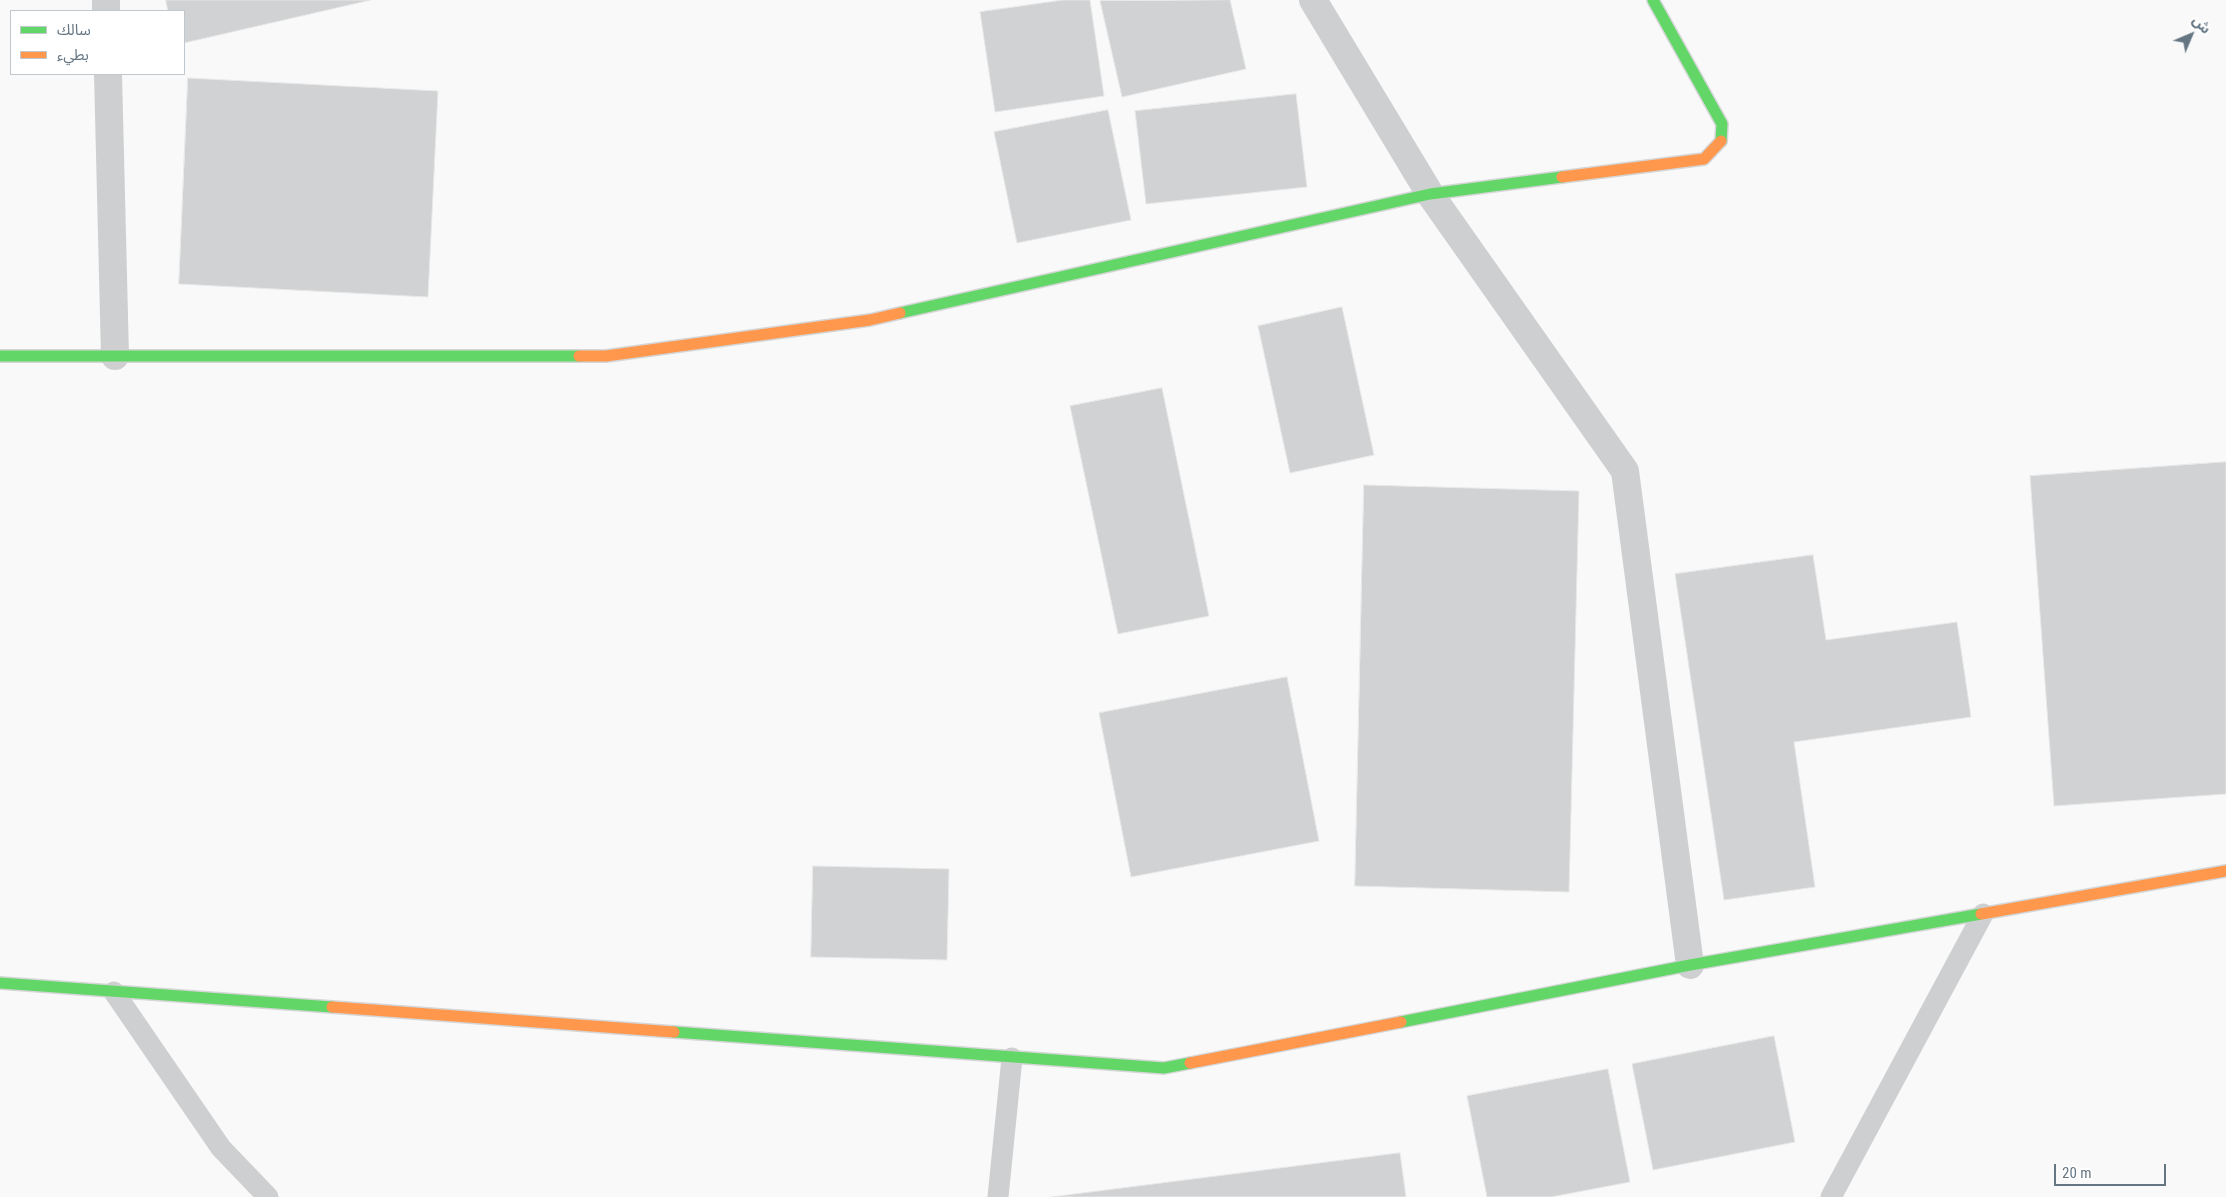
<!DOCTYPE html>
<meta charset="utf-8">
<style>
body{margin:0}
#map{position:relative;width:2226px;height:1197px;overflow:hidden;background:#f9f9f9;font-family:"Roboto Condensed","Noto Sans Arabic",sans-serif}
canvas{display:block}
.legend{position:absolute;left:10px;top:10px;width:175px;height:65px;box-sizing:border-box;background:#fff;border:1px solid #c1c8cd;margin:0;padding:6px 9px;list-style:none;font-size:15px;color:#657683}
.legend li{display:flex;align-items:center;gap:10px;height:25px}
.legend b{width:25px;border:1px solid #c1c8cd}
.north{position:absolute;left:2166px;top:10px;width:50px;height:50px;-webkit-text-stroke:4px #fff;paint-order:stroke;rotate:45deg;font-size:14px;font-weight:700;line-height:20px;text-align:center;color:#657683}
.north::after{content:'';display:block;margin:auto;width:18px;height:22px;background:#657683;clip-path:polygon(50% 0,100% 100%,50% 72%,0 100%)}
.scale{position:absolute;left:2054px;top:1164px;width:112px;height:22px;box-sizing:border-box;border:2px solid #657683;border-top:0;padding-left:6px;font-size:15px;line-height:18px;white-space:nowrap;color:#657683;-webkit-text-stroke:4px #fff;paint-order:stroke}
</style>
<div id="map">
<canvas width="2226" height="1197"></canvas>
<ul class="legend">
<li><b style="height:6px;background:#63d668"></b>سالك</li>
<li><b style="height:6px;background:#ff974d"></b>بطيء</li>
</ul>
<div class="north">ش</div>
<div class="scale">20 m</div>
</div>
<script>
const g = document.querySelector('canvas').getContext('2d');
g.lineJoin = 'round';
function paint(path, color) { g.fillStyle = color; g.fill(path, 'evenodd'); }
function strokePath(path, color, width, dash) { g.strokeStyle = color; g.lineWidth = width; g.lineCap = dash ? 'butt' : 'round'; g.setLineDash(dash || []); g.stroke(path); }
const building = new Path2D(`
 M166 0H371L184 43V11H168Z
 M1063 0H1090L1104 96 995 112 980 12Z
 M1230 0 1246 69 1122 97 1100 1Z
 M188 78 438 91 428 297 179 284Z
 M1296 94 1307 187 1146 204 1135 111Z
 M1108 110 1131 220 1017 243 994 132Z
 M1342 307 1374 455 1290 473 1258 326Z
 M1162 388 1209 616 1118 634 1070 406Z
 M2226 462V794L2054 806 2030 476Z
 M1364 485 1579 491 1569 892 1355 886Z
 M1813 555 1826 640 1957 622 1971 717 1794 742 1815 887 1724 900 1675 574Z
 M1287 677 1319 841 1131 877 1099 713Z
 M813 866 949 869 947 960 811 957Z
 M1774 1036 1795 1142 1653 1170 1632 1064Z
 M1608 1069 1630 1182 1551 1197H1487L1467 1096Z
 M1400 1153 1406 1197H1051Z`);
const lane = new Path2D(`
 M114 992 221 1148 268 1197
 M998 1197 1012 1058
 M1831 1197 1983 914`);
const street = new Path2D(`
 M106 0V11
 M1313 0 1430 194 1625 471 1690 965
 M108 74 115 356`);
const fast = new Path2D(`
 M1653 0 1722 124 1721 141
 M900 313 1430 194 1562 177
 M0 356H579
 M0 983 332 1007
 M1401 1022 1690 965 1981 914
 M674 1032 1164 1068 1190 1063`);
const slow = new Path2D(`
 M1562 177 1704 159 1721 141
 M579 356H606L870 320 900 313
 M1981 914 2226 871
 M332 1007 674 1032
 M1190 1063 1401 1022`);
paint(building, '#d0d2d3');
strokePath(building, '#e8e8e8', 1);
strokePath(fast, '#d5d6d7', 14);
strokePath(slow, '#d5d6d7', 14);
strokePath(lane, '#cecfd0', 21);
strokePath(street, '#cecfd0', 28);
strokePath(fast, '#63d668', 11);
strokePath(slow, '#ff974d', 11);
</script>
